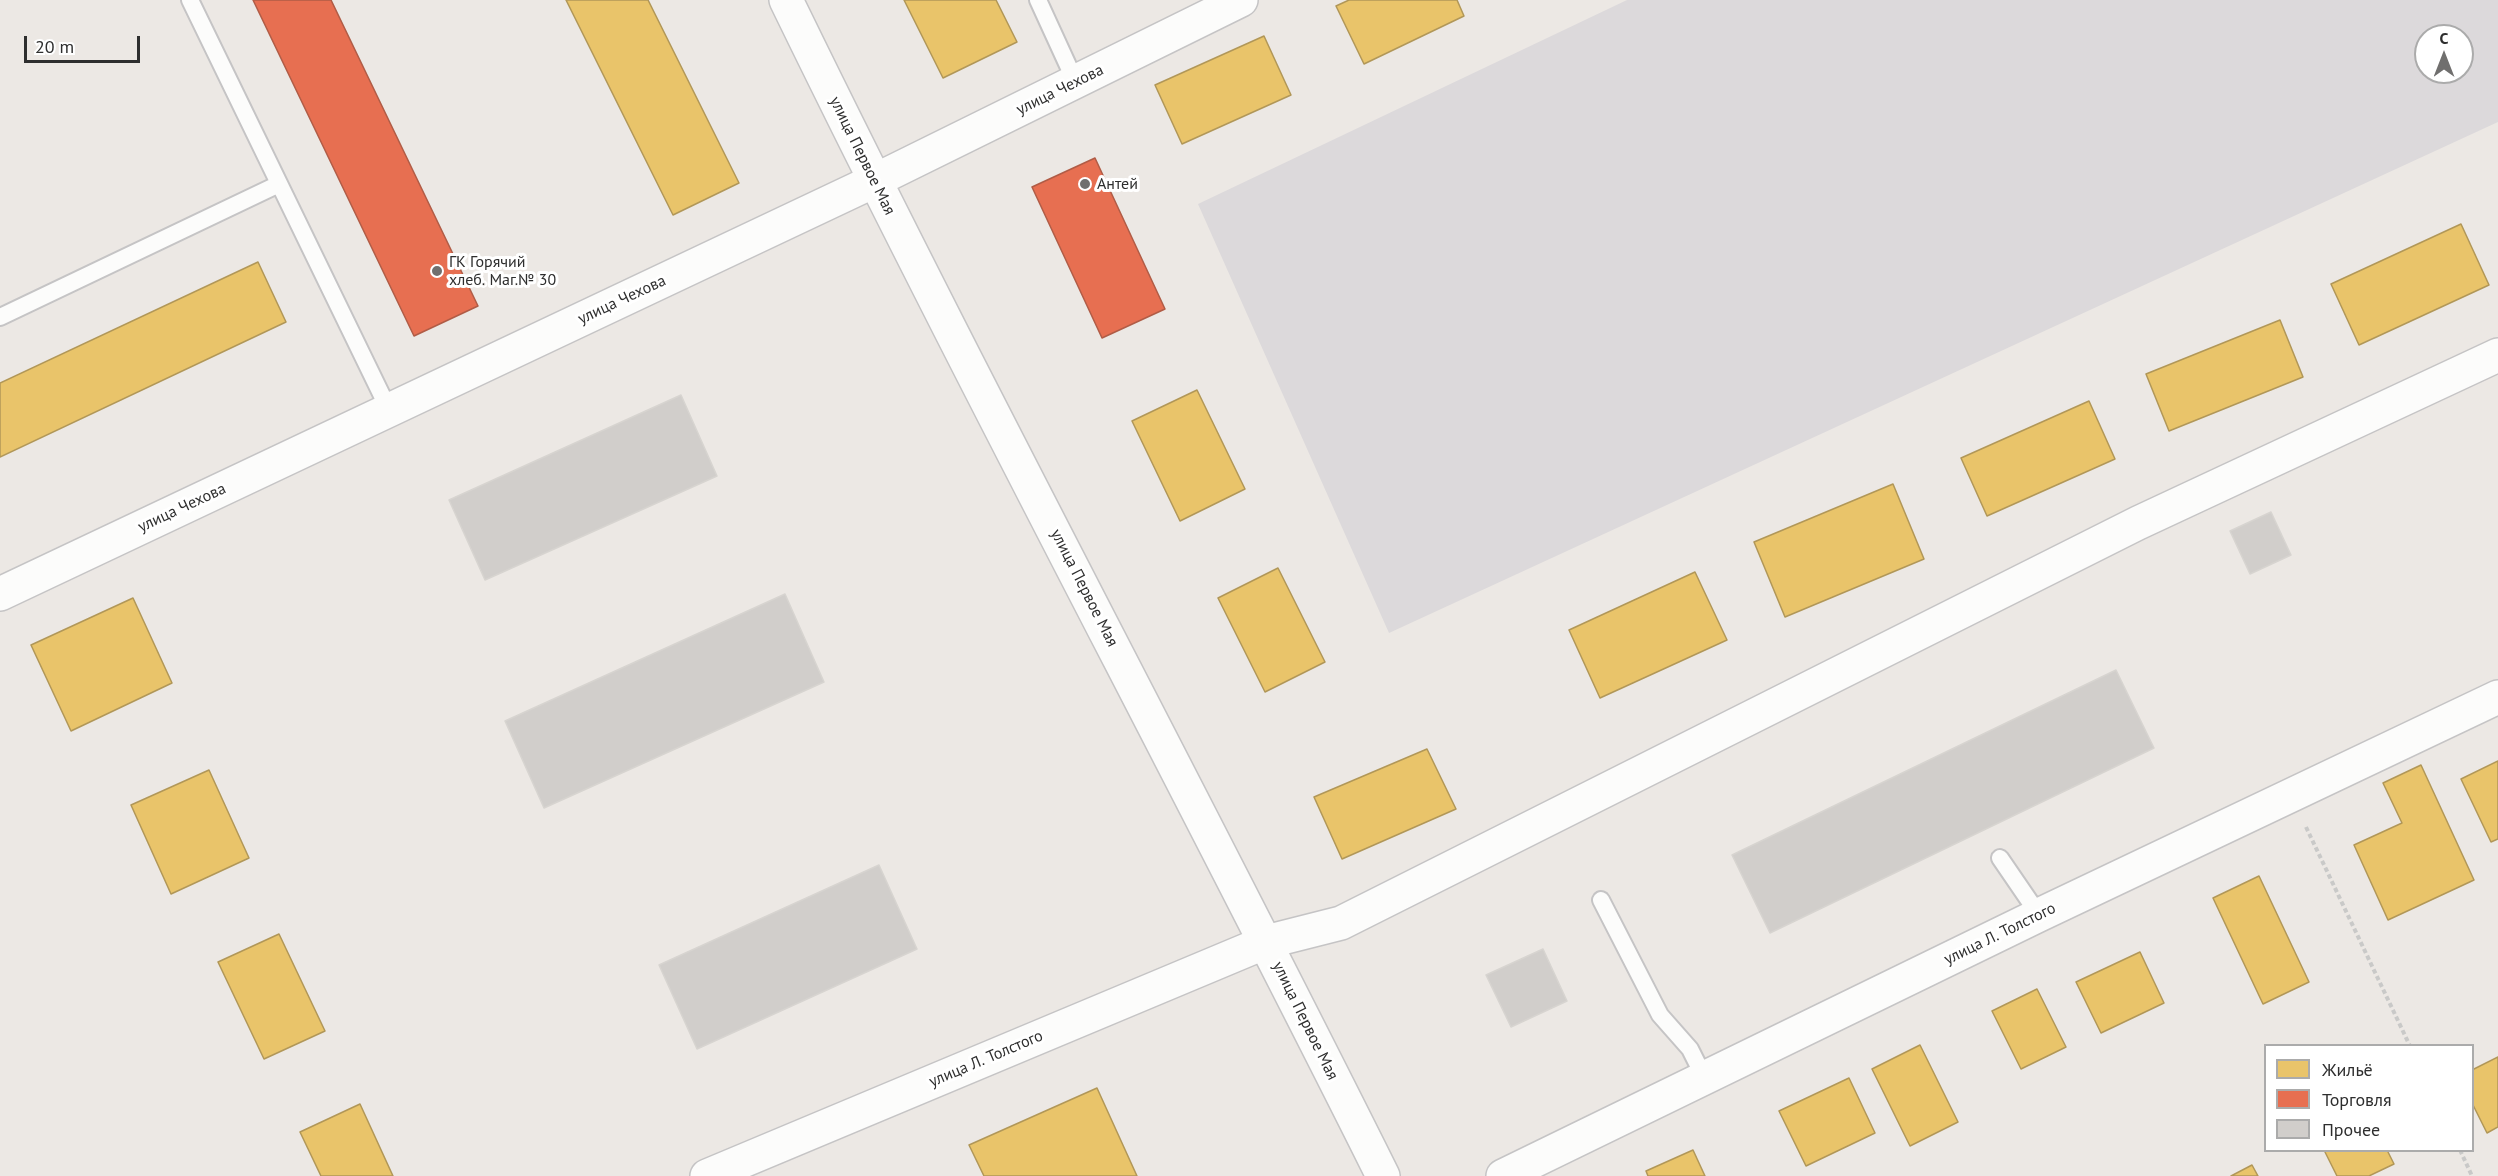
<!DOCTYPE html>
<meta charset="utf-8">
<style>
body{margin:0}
#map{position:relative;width:2498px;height:1176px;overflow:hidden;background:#ece8e4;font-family:"PT Sans",sans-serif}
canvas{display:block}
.legend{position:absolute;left:2264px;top:1044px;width:210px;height:108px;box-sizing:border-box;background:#fff;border:2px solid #ababab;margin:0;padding:8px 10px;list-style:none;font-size:18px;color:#2e2e2e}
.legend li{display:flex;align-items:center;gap:12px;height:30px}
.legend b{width:30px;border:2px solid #ababab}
.north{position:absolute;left:2414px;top:24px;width:60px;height:60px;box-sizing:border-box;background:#fff;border:2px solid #ababab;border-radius:50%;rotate:0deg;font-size:16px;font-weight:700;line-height:24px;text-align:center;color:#2e2e2e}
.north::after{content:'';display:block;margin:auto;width:21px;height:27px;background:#706f6e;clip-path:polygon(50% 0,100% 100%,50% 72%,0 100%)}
.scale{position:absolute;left:24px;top:36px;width:116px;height:27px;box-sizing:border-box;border:3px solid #2e2e2e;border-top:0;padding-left:8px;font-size:18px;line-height:21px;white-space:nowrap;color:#2e2e2e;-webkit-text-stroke:4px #fff;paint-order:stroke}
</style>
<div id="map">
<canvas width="2498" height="1176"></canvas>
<ul class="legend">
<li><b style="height:16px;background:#e9c46a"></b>Жильё</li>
<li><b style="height:16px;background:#e76f51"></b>Торговля</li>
<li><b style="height:16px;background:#d1cecb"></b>Прочее</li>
</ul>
<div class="north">С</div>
<div class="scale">20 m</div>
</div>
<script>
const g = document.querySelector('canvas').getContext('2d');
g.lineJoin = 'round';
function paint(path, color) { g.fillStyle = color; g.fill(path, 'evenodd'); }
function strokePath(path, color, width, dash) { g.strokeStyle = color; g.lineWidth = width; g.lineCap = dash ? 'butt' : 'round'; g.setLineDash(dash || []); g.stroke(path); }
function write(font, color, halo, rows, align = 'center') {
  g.font = font + ' "PT Sans",sans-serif'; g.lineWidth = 6; g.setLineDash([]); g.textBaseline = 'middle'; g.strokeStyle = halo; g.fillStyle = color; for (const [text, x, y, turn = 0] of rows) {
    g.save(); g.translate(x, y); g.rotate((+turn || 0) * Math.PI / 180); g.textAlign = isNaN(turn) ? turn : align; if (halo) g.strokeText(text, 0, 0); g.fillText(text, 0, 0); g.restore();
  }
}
const industrial = new Path2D(`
 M1627 0H2498V122L1389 633 1198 204ZM2426 36H2462V72H2426Z`);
const homes = new Path2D(`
 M566 0H648L739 183 673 215Z
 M904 0H996L1017 42 943 78Z
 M1349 0H1457L1464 16 1364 64 1336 6Z
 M1264 36 1291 95 1182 144 1155 85Z
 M2461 224 2489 285 2359 345 2331 284Z
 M258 262 286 322 0 457V383Z
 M2280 320 2303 377 2169 431 2146 374Z
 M1197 390 1245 489 1180 521 1132 421Z
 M2089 401 2115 459 1987 516 1961 458Z
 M1893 484 1924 559 1785 617 1754 542Z
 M1278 568 1325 662 1265 692 1218 598Z
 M1695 572 1727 640 1600 698 1569 630Z
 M133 598 172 683 71 731 31 645Z
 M1427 749 1456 809 1342 859 1314 797Z
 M2498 761V839L2491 842 2461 779Z
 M2421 765 2474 880 2388 920 2354 845 2402 823 2383 783Z
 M209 770 249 858 171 894 131 805Z
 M2259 876 2309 982 2263 1004 2213 898Z
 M279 934 325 1031 264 1059 218 962Z
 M2140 952 2164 1003 2101 1033 2076 982Z
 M2037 989 2066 1047 2021 1069 1992 1011Z
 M1920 1045 1958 1122 1910 1146 1872 1069Z
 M2498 1057V1127L2487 1133 2472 1103V1070Z
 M1849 1078 1875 1133 1806 1166 1779 1111Z
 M1097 1088 1137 1176H984L969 1145Z
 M360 1104 393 1176H321L300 1132Z
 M1693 1150 1705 1176H1648L1646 1171Z
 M2324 1150H2387L2394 1164 2369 1176H2337Z
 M2252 1165 2258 1176H2231Z`);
const shops = new Path2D(`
 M253 0H331L478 306 414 336Z
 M1095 158 1165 309 1102 338 1032 187Z`);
const building = new Path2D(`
 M681 395 717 476 485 580 449 500Z
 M2271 512 2291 555 2250 574 2230 531Z
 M785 594 824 682 544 808 505 721Z
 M2116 670 2154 748 1770 933 1732 855Z
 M879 865 917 949 697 1049 659 965Z
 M1543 949 1567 1001 1511 1027 1486 975Z`);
const path = new Path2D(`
 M2306 827 2410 1046
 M2460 1150 2472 1176`);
const lane = new Path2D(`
 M190 0 389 410
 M1038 0 1076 83
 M0 317 279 184
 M2000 858 2039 915
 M1601 900 1660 1015 1690 1049 1705 1079`);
const street = new Path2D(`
 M0 594 874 181 1241 0
 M707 1176 1266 942 1341 923 2138 523 2498 355
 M1503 1176 2039 915 2498 697`);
const secondary = new Path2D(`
 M786 0C978 395 1187 782 1383 1176`);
const markers = [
 [1085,184,6,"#706f6e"],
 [437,271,6,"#706f6e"]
];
const streetNames = [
 ["улица Чехова",1060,90,-26],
 ["улица Первое Мая",862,156,64],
 ["улица Чехова",622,300,-25],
 ["улица Чехова",182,508,-25],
 ["улица Первое Мая",1084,588,63],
 ["улица Л. Толстого",2000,934,-26],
 ["улица Первое Мая",1305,1021,64],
 ["улица Л. Толстого",986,1059,-23]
];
const poiNames = [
 ["Антей",1097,184],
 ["ГК Горячий",449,262],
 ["хлеб. Маг.№ 30",449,280]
];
paint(industrial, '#dcd9db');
paint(homes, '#e9c46a');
strokePath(homes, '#b19758', 1.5);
paint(shops, '#e76f51');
strokePath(shops, '#b05c46', 1.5);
paint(building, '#d1cecb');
strokePath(building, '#d7d4d0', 1.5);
strokePath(lane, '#c5c4c5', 20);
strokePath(street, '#c5c4c5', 36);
strokePath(secondary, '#c5c4c5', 36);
strokePath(path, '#c9c9c8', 4, [4.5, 3]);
strokePath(lane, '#fcfcfb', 16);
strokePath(street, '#fcfcfb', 33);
strokePath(secondary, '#fcfcfb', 33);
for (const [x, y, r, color] of markers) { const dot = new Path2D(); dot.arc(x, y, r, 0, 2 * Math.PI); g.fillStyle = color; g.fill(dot); strokePath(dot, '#fff', 2); }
write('16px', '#2e2e2e', '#fff', streetNames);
write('16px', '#2e2e2e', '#fff', poiNames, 'left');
</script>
